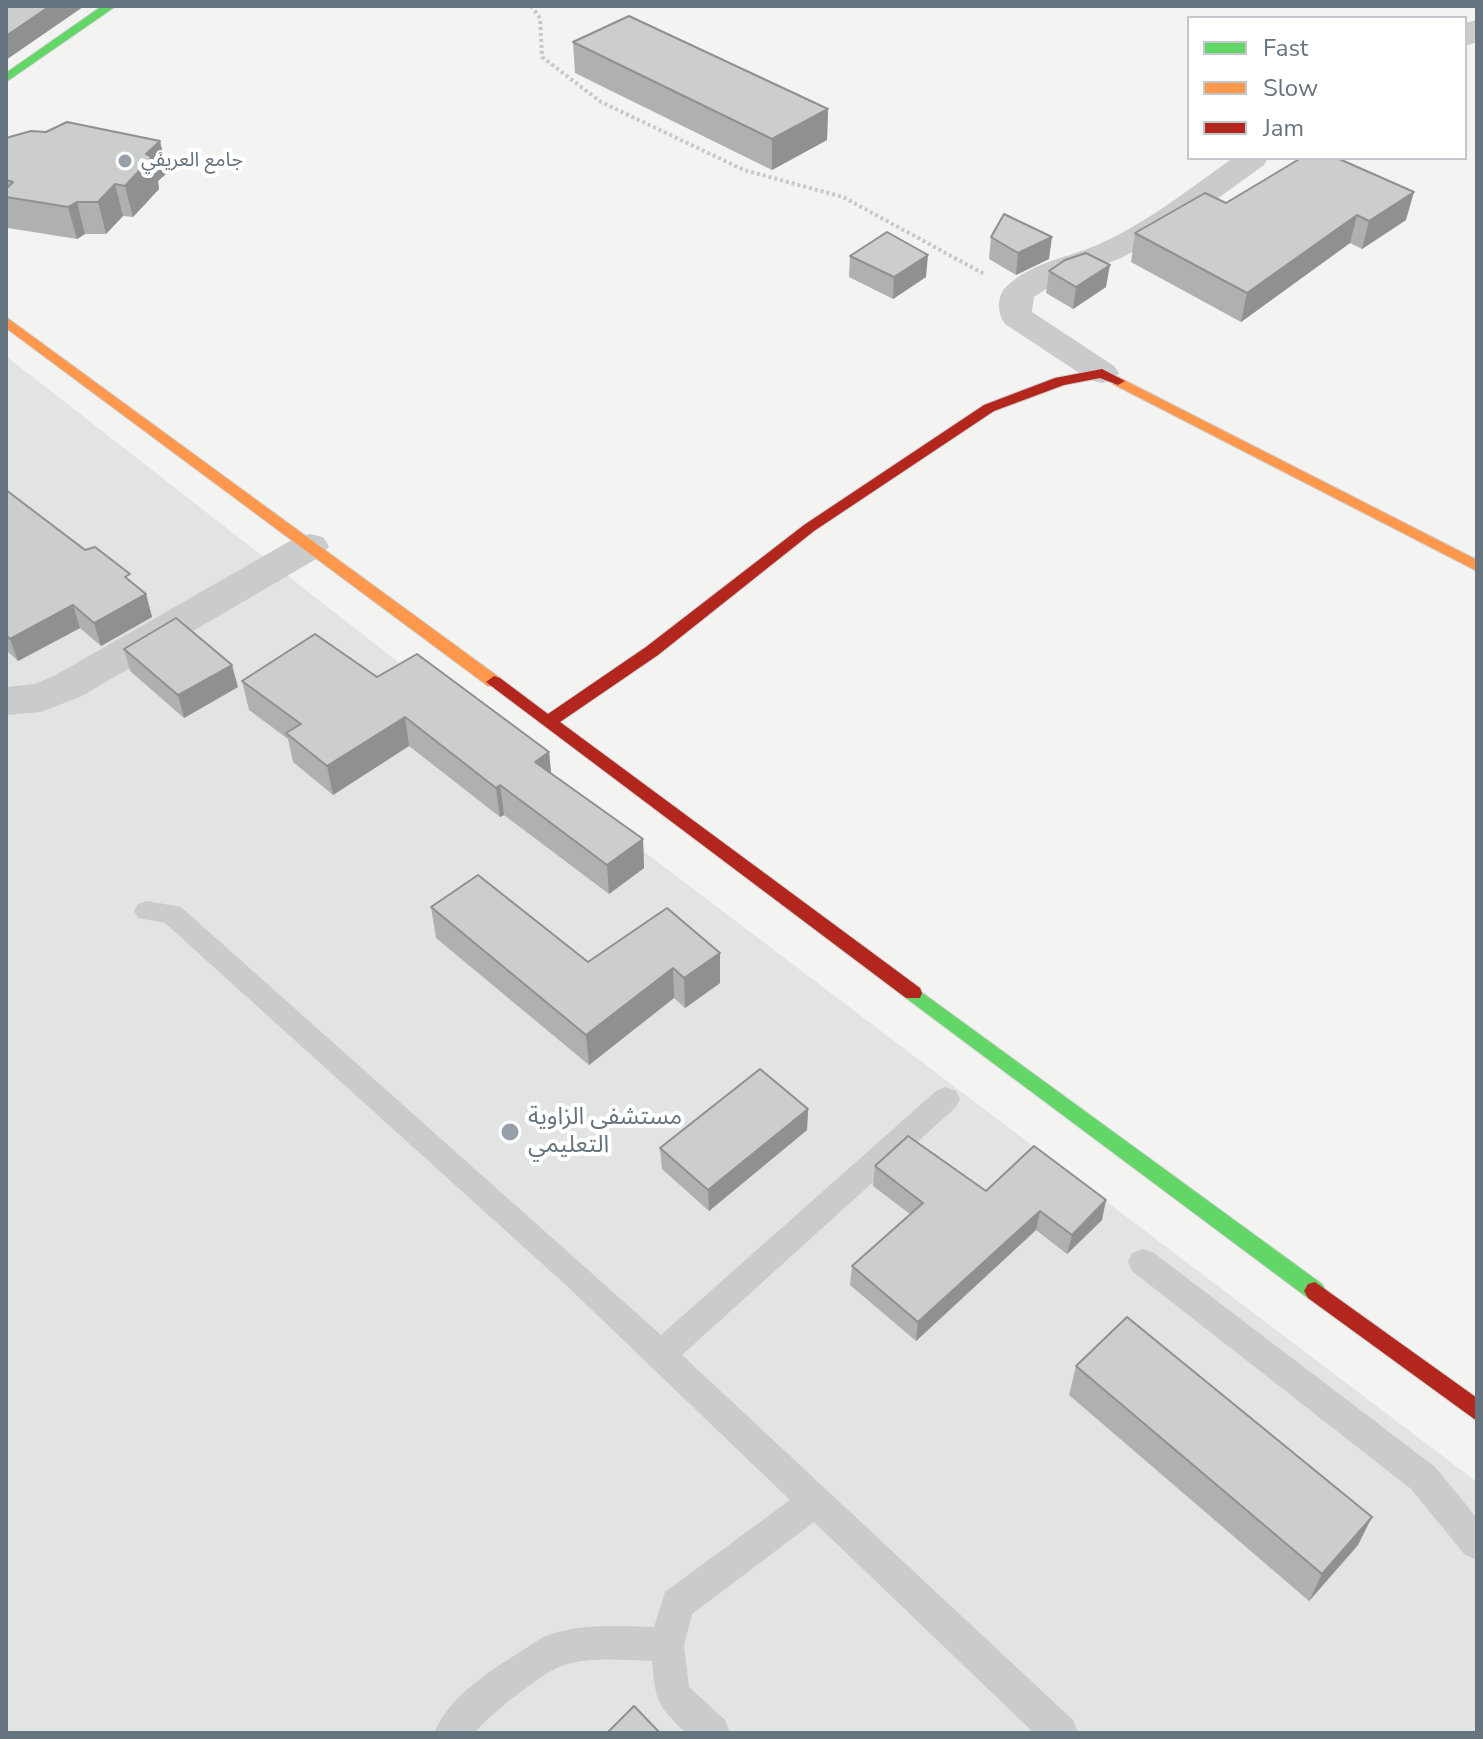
<!DOCTYPE html>
<meta charset="utf-8">
<style>
body{margin:0}
#map{position:relative;width:1483px;height:1739px;overflow:hidden;background:#f3f3f2;font-family:"Nunito Sans",sans-serif}
canvas{display:block}
.frame{position:absolute;inset:0;border:8px solid #667480;pointer-events:none}
.legend{position:absolute;left:1187px;top:16px;width:280px;height:144px;box-sizing:border-box;background:#fff;border:2px solid #c2c7cc;margin:0;padding:10px 14px;list-style:none;font-size:24px;color:#667480}
.legend li{display:flex;align-items:center;gap:16px;height:40px}
.legend b{width:40px;border:2px solid #c2c7cc}
</style>
<div id="map">
<canvas width="1483" height="1739"></canvas>
<div class="frame"></div>
<ul class="legend">
<li><b style="height:10px;background:#63d668"></b>Fast</li>
<li><b style="height:10px;background:#ff974d"></b>Slow</li>
<li><b style="height:10px;background:#b3261e"></b>Jam</li>
</ul>
</div>
<script>
const g = document.querySelector('canvas').getContext('2d');
g.lineJoin = 'round';
function paint(path, color) { g.fillStyle = color; g.fill(path, 'evenodd'); }
function strokePath(path, color, width, dash) { g.strokeStyle = color; g.lineWidth = width; g.lineCap = dash ? 'butt' : 'round'; g.setLineDash(dash || []); g.stroke(path); }
function write(font, color, halo, rows, align = 'center') {
  g.font = font + ' "Nunito Sans","Noto Sans Arabic",sans-serif'; g.lineWidth = 8; g.setLineDash([]); g.textBaseline = 'middle'; g.strokeStyle = halo; g.fillStyle = color; for (const [text, x, y, turn = 0] of rows) {
    g.save(); g.translate(x, y); g.rotate((+turn || 0) * Math.PI / 180); g.textAlign = isNaN(turn) ? turn : align; if (halo) g.strokeText(text, 0, 0); g.fillText(text, 0, 0); g.restore();
  }
}
const built = new Path2D(`
 M6 356 552 782 1477 1482V1733H6Z`);
const path = new Path2D(`
 M531 6 540 18 542 57 601 102 744 170 843 197 986 275`);
const lane = new Path2D(`
 M147 901 181 907 661 1335 936 1091 946 1087 956 1091 960 1099 956 1107 682 1355 1073 1720 1078 1733H1034L814 1522 692 1614 684 1645 689 1687 725 1720 730 1733H686C656 1704 656 1702 652 1661 623 1660 592 1657 564 1665 544 1671 488 1716 475 1733H434C453 1688 505 1663 543 1637 578 1623 617 1626 654 1627L665 1592 790 1500 568 1287 165 923 138 918 134 911 138 904Z
 M1143 1249 1154 1253 1435 1467 1477 1518V1560L1465 1555 1411 1489 1132 1271 1128 1262 1132 1253Z`);
const street = new Path2D(`
 M1477 20V42L1465 46V23Z
 M1233 158H1268L1264 165 1174 230 1119 259 1061 279 1034 297 1032 312 1114 366 1119 373 1114 380 1102 383 1090 380 1005 324C997 313 996 295 1008 285 1033 262 1067 258 1097 245 1147 223 1189 189 1233 158Z
 M310 534 323 537 329 546 323 555 82 696 41 712 6 715V687L35 684 54 676 297 537Z`);
const fast = new Path2D(`
 M102 6H116L6 82V73Z
 M913 986 1322 1284 1326 1291 1322 1298 1315 1300 1308 1298 906 998 904 993 906 988Z`);
const slow = new Path2D(`
 M6 317 500 678 502 682 500 686H488L6 328Z
 M1118 377 1477 560V571L1113 384V378Z`);
const jam = new Path2D(`
 M1102 369 1125 381 1118 385 1100 378 1064 385 994 411 814 531 658 655 560 722 920 988 922 993 920 998H906L486 682 494 676 500 678 548 714 646 647 804 525 984 405 1055 378Z
 M1315 1282 1477 1398V1421L1308 1298 1304 1291 1308 1284Z`);
const wall = new Path2D(`
 M573 42 828 109 827 140 772 170 575 73Z
 M6 138 160 141 167 173 158 181 159 189 133 217 123 216 106 234H85L77 239 8 228 6 219Z
 M1226 203 1406 220 1362 249 1350 243 1241 322 1131 262 1135 233Z
 M991 237 1049 259 1016 275 989 259Z
 M850 256 926 277 893 299 849 277Z
 M1049 271 1106 287 1073 309 1046 293Z
 M6 490 146 594 152 617 101 646 80 628 18 661 6 650Z
 M124 649 238 687 184 718 130 671Z
 M377 677 549 752 551 773 643 839 644 868 609 894 504 815 500 817 409 746 333 795 293 762 288 739 249 710 242 681Z
 M431 907 588 962 667 908 720 983 685 1008 674 998 589 1065 436 938Z
 M808 1109 807 1130 709 1211 662 1169 660 1148Z
 M875 1166 986 1191 1102 1220 1067 1254 1036 1230 916 1341 850 1285 852 1266 910 1214 873 1186Z
 M1076 1366 1358 1545 1309 1601 1069 1395Z`);
const shadedWall = new Path2D(`
 M50 6H83V7L6 60V36Z
 M828 109 827 140 772 170V139Z
 M160 141 167 173 158 181 159 189 133 217 125 186 146 154Z
 M115 184 123 216 106 234 98 202Z
 M1414 192 1406 220 1362 249 1369 221Z
 M77 202 85 234 77 239 68 207Z
 M1357 215 1350 243 1241 322 1247 293Z
 M1052 237 1049 259 1016 275 1018 253Z
 M928 255 926 277 893 299 894 277Z
 M1110 265 1106 287 1073 309 1076 287Z
 M146 594 152 617 101 646 94 623Z
 M73 605 80 628 18 661 10 639Z
 M232 665 238 687 184 718 178 695Z
 M405 717 409 746 333 795 327 766Z
 M549 752 552 782 535 762Z
 M500 785 504 815 500 817 496 788Z
 M643 839 644 868 609 894 607 865Z
 M720 953V983L685 1008 684 978Z
 M673 968 674 998 589 1065 586 1035Z
 M808 1109 807 1130 709 1211 708 1190Z
 M1106 1200 1102 1220 1067 1254 1072 1235Z
 M1040 1211 1036 1230 916 1341 918 1322Z
 M1372 1517 1358 1545 1309 1601 1322 1574Z`);
const building = new Path2D(`
 M6 6H50L6 36Z
 M629 16 828 109 772 139 573 42Z
 M67 122 160 141 146 154 152 157 125 186 115 184 98 202H77L68 207 6 197V189L13 182 6 180V138L31 131 46 132Z
 M1301 158H1337L1414 192 1369 221 1357 215 1247 293 1135 233 1205 193 1226 203Z
 M1004 214 1052 237 1018 253 991 237Z
 M887 232 928 255 894 277 850 256Z
 M1086 253 1110 265 1076 287 1049 271 1065 260Z
 M6 490 85 550 95 547 130 574 125 577 146 594 94 623 73 605 10 639 6 635Z
 M176 618 232 665 178 695 124 649Z
 M315 634 377 677 417 654 549 752 535 762 643 839 607 865 500 785 496 788 405 717 327 766 286 733 301 724 242 681Z
 M478 875 588 962 667 908 720 953 684 978 673 968 586 1035 431 907Z
 M760 1069 808 1109 708 1190 660 1148Z
 M908 1136 986 1191 1034 1146 1106 1200 1072 1235 1040 1211 918 1322 852 1266 923 1203 875 1166Z
 M1127 1317 1372 1517 1322 1574 1076 1366Z
 M634 1706 660 1733H607Z`);
const markers = [
 [125,161,8,"#97a0a8"],
 [510,1132,10,"#97a0a8"]
];
const farPoinames = [
 ["جامع العريفي",141,161]
];
const poiNames = [
 ["مستشفى الزاوية",528,1118],
 ["التعليمي",528,1146]
];
paint(built, '#e2e3e3');
strokePath(fast, '#cfd0d0', 2);
strokePath(slow, '#cfd0d0', 2);
strokePath(jam, '#cfd0d0', 2);
strokePath(path, '#c8c8c8', 4, [3, 3]);
paint(lane, '#c9cbcc');
paint(street, '#c9cbcc');
paint(fast, '#63d668');
paint(slow, '#ff974d');
paint(jam, '#b3261e');
paint(wall, '#afb0b0');
paint(shadedWall, '#8f9090');
paint(building, '#cccdcd');
strokePath(building, '#8f9090', 2);
for (const [x, y, r, color] of markers) { const dot = new Path2D(); dot.arc(x, y, r, 0, 2 * Math.PI); g.fillStyle = color; g.fill(dot); strokePath(dot, '#fff', 3); }
write('20px', '#667480', '#fff', farPoinames, 'left');
write('24px', '#667480', '#fff', poiNames, 'left');
</script>
